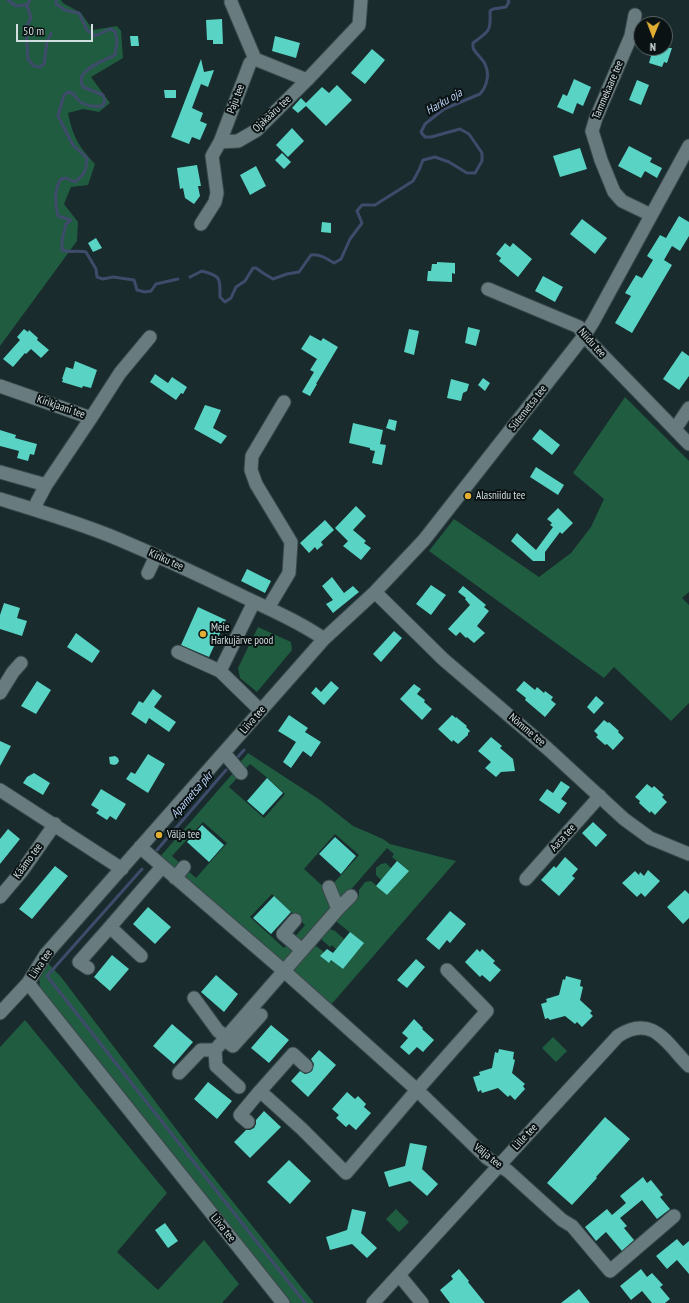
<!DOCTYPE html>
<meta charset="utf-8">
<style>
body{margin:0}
#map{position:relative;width:689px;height:1303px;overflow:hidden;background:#192b2d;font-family:"PT Sans Narrow",sans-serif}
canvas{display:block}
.north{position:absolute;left:633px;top:16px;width:40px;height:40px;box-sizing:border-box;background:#0a1213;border:1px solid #5a6365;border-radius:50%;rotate:181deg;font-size:11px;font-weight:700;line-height:16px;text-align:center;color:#d2dddf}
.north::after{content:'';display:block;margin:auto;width:14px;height:18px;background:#e2af34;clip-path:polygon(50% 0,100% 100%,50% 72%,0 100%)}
.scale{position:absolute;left:16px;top:24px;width:77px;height:18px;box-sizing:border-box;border:2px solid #d2dddf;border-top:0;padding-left:5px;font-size:12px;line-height:14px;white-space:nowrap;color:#d2dddf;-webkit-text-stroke:3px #0a1213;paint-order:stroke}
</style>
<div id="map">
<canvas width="689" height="1303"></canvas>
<div class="north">N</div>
<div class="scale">50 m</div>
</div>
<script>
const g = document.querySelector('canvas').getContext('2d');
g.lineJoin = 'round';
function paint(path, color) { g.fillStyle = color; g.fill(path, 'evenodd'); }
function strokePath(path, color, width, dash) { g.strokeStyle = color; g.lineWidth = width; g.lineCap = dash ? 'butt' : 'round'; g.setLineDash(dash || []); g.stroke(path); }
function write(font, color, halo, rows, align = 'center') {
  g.font = font + ' "PT Sans Narrow",sans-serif'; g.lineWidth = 4; g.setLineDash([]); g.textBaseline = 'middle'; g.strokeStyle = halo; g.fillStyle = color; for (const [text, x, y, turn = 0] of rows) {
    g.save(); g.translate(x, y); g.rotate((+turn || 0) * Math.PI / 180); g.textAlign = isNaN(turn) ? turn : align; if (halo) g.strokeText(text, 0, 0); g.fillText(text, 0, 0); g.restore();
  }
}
const green = new Path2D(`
 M0 0H61L63 3 81 13 93 30 117 26 121 31 123 58 91 77 110 103 99 112 83 109 68 113C73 137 79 147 95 164L88 185 71 187 64 204 78 222 77 241 0 346Z
 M625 397 689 461V592L682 598 689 605V703L671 721 614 667 604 678 429 551 454 519 539 577 571 553 591 527 604 499 573 473Z
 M258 627 291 642 292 650 257 692 240 678 238 668Z
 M248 753 320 800 353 826 383 839 390 844 456 861 329 1007 290 969 311 946H316L324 952 321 957 329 963 331 960 343 969 363 943 337 922 335 918 359 896V890L365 882 371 881 387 895 408 870 392 857 394 854 387 848 341 901 332 885 359 855 335 834 304 869 327 890 333 905 301 944 294 938 305 925 272 894 250 917 284 948 288 944 294 949 286 961 279 962 182 878 187 870 196 878 227 843 203 822 172 856 182 865 176 872 159 858 234 772 238 777 229 787 264 818 285 794 264 775 250 764 244 770 238 765Z
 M386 863 391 868 381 880 376 875V868L381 864Z
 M325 929H331L333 931 334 930 344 939 336 949 332 945 330 947 322 940 320 935Z
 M47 962 61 977 198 1158 314 1303H290L40 989 39 974Z
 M25 1020 167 1193 117 1252 158 1290 204 1240 239 1284 222 1303H0V1047Z
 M553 1037 567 1051 556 1062 542 1048Z
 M396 1209 409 1222 399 1232 386 1219Z`);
const stream = new Path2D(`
 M8 0 16 6 27 5 30 0
 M56 0V4L65 10 79 13 87 30 95 36 110 29 115 31 117 42 115 55C106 59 81 69 81 80 81 82 82 84 83 87L103 95 105 102 102 106C91 107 79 105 74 94L68 92 64 95 58 116 73 145 87 158C86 171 85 174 75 182L66 178 61 179C54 189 55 204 58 216L71 220 66 224 62 240V250C70 253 78 250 86 252L96 269 97 277 103 279 113 277 134 280 137 290 145 292 151 291 156 284 178 279
 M27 5 31 18 26 27 28 59 34 66 40 67 44 64 47 42 51 33
 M190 277 202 271C221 276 220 278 220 297L225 302 231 298 236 287 245 281 253 268H256L263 273 273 279 287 274 299 272 311 255C320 254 326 258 334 263L341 259 350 239 362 223 357 211 362 205H375L413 181 419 170 423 160 435 157 449 162 467 173H475L482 161V153L469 134 460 129 431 137H425L421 132 425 124 444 109 480 94C487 86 490 74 485 64 482 58 476 54 473 48V43C489 31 491 32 490 11L493 9 506 7 509 2 508 0
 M235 760 244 750
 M157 850 226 770
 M142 869 47 976 305 1303`);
const building = new Path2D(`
 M222 19 223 44H213V40H207L206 20Z
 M130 36H138L139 46H131Z
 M275 36 300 43 296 58 272 51Z
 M652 48H672L667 63 664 62 662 67 649 63 651 56 649 55Z
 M372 49 385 60 365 84 351 73Z
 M201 59 204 72 214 70 208 87 201 84 192 108 203 113 200 121 207 124 200 140 192 137 189 144 171 137Z
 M574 79 591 87 583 106 577 103 573 114 557 107 563 94 567 96Z
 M637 80 649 85 641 105 629 100Z
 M337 85 352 100 326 126 306 106 298 113 292 108 301 98 306 103 322 87 329 93Z
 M164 90H176V98H165Z
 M292 128 304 141 288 157 276 145Z
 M629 146 652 158 650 162 662 168 657 178 645 171 641 178 618 166Z
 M580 148 587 169 560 177 553 156Z
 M282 153 291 162 284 169 275 160Z
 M197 165 201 186H198L200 196 194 204 185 198 183 188 180 189 177 168Z
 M256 166 266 186 250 195 240 175Z
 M679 216 689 222V236L680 251 672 246 664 260 672 265 632 333 615 323 631 296 625 293 636 275 642 278 653 260 647 256 660 235 666 238Z
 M582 219 607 238 595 254 570 234Z
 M322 222 331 223V233L321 232Z
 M96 238 102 248 93 252 88 243Z
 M505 243 510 247 513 243 532 259 518 277 499 261 501 258 496 254Z
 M437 262 455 263V274L452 273V282L427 281 428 271H431L432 264H437Z
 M543 276 563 287 555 302 535 291Z
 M468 327 480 330 476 346 465 343Z
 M24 329 28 332 29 330 38 338 37 340 49 350 41 358 31 349 26 354 25 353 13 367 3 359 20 340 17 337Z
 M409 329 419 331 414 355 404 352Z
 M310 335 321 341 323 338 338 347 316 384H317L310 396 302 392 314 372 310 370 317 359 301 349Z
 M682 351 689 356V376L679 390 663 379Z
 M75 361 97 370 91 388 83 386 82 388 62 382 63 379H62L66 367 73 369Z
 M155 374 168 383 172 377 187 387 183 394 181 393 176 400 150 382Z
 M483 378 490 383 485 391 478 385Z
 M451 379 469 384 467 391 463 393 461 401 447 398Z
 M205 405 221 410 213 428 227 436 221 444 194 429Z
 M389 419 397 421 395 431 386 428Z
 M353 423 383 430 380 444 386 445 382 465 372 463 375 451 370 450V448L349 443Z
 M540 429 560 445 552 455 532 439Z
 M0 430 16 435 15 438 37 444 34 455 30 454 28 461 17 458 19 451 0 446Z
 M536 467 564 485 558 495 530 477Z
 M356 506 366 516 353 530 366 541 364 543 371 548 361 560 343 546 348 541 335 528Z
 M558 508 573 523 562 534 560 532 545 552V561H533L511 541 517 533 536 550 553 527 550 525 552 523 547 519Z
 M325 520 334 530 321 542 323 545 317 550 315 547 309 553 300 543Z
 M247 569 271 581 265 593 241 581Z
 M332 577 344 593 353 586 359 592 333 613 326 604 333 600 322 586Z
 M431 585 446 595 431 615 416 604Z
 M463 586 486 605 484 607 489 611 477 626 485 633 474 643 467 637 466 638 460 632 456 636 448 629 470 605 465 599 466 598 458 592Z
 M4 603 20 608 17 618 27 621 22 636 0 629V615Z
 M198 607 226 620 209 657 181 645Z
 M394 631 402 638 381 662 373 654Z
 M76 633 100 651 92 663 67 647Z
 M37 681 51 690 36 714 21 706Z
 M331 681 339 688 324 705 311 693 316 687 321 692Z
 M524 681 535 690 537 687 544 693 545 691 553 697 551 700 556 704 545 717 525 700 526 698 516 690Z
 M414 684 421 689 417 694 425 700 424 702 432 709 422 720 400 699Z
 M153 689 162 696 154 707 176 722 169 732 149 718 146 724 131 714 139 701 143 703Z
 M596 696 604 703 594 714 587 707Z
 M289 715 308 728 305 732 321 742 311 757 303 751 291 768 283 762 296 742 278 731Z
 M452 715 456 718V717L467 726 466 727 470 731 468 733V735L458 744 453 740 452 742 438 729Z
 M604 720 608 723 609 722 619 731 618 732 624 738 613 750 607 744 605 745 596 737 598 735 594 731Z
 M491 737 502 746 500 748 513 759 515 771 501 772 496 777 485 768 491 762 478 751Z
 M0 741 11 746 0 766Z
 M148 754 165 764 148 793 126 779 131 772 135 774Z
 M115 756 118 758 119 761 117 764 114 765 110 764 109 757Z
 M34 773 50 783 43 795 23 783 27 777Z
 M267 778 283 793 263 815 247 801Z
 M561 781 570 787 561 799 567 803 559 814 539 800 547 789 553 793Z
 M647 784 652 788 654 786 664 795 662 797 667 802 655 815 651 811 650 813 639 803 640 801 635 797Z
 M101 789 126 804 116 820 110 816 107 820 96 813 99 810 91 805Z
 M593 822 607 835 596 847 582 833Z
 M202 825 224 845 209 862 187 842Z
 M8 829 20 839 0 864V839Z
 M335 837 356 856 341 874 319 854Z
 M565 857 578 869 572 876 575 878 559 896 541 880 554 866 556 868Z
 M397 861 409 871 387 895 376 886Z
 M55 866 68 876 32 919 19 909Z
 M648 870 660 881 645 897 641 893 637 897 622 883 635 871 639 875 640 872 644 876Z
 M685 890 689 894V918L683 924 667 907Z
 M274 896 291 912 271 934 253 918Z
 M148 907 171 927 155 944 133 924Z
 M450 911 466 924 450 943 447 940 439 950 426 939Z
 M350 932 364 943 343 969 331 960 329 963 320 956 327 949 333 953Z
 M477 949 480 952 482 949 495 961 493 963 501 970 490 982 482 975 480 977 465 962Z
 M112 955 129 969 110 991 94 977Z
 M416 959 425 967 407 988 397 980Z
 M216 975 238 994 224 1012 201 992Z
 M566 976 581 980 580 986 583 987 580 1000 592 1011 590 1013 593 1016 582 1027 577 1022 575 1024 565 1016 550 1020 548 1018 545 1019 541 1004 547 1002 546 999 559 995 563 979 565 980Z
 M414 1019 423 1028 422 1029 434 1040 423 1052 417 1047 409 1055 400 1047 408 1038 402 1033Z
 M172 1024 193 1042 174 1064 153 1046Z
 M271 1025 289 1040 269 1063 251 1048Z
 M499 1049 514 1052 513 1059 515 1060 512 1073 525 1084 523 1086 525 1089 515 1100 510 1095 508 1097 498 1088 482 1093 481 1090 478 1092 473 1077 480 1075 479 1072 492 1068 495 1052 498 1053Z
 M319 1050 336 1065 308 1097 291 1081 300 1071 305 1074 309 1073 312 1071 314 1064 311 1059Z
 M208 1082 232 1101 217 1119 194 1099Z
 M347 1092 355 1099 358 1096 366 1104 364 1107 371 1113 356 1130 349 1124 346 1127 336 1118 339 1115 332 1109Z
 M264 1111 281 1127 250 1158 234 1142 246 1130H250L254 1128 256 1124V1120Z
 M605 1117 630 1139 596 1177 597 1178 572 1205 547 1183Z
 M410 1143 427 1146 422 1169 438 1184 427 1196 410 1181 389 1187 384 1172 405 1166Z
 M289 1160 311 1181 290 1204 267 1182Z
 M643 1177 647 1183 651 1180 663 1195 660 1197 670 1209 657 1219 642 1200 620 1218 627 1226 624 1228 634 1240 622 1251 606 1232 596 1241 585 1227 607 1209 612 1215 626 1203 620 1196Z
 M352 1209 366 1212 361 1233 377 1248 367 1258 352 1244 330 1250 326 1237 347 1230Z
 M165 1223 178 1241 168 1248 155 1230Z
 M677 1239 683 1246 689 1241V1274L677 1260 667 1269 656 1256Z
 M459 1269 469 1281 468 1282 485 1303H450L440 1290 453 1279 451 1276Z
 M641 1269 647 1277 652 1273 663 1285 660 1287 670 1299 665 1303H652L642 1291 631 1300 620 1286Z
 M579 1289 590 1303H561Z`);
const minor = new Path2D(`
 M635 15 631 36 596 118 592 131 601 160 614 192 622 201 651 215
 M255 59 307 80
 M220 142 238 141 257 130 307 80 359 25 361 0
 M201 224 215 202 217 193 212 156 220 142 250 63 255 59 231 2
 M488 289 579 327 584 336 689 444
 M0 386 91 418 46 485 37 502 36 510
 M91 418 120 373 150 337
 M675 429 689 408
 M0 472 46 485
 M0 499C39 511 80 523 118 539 158 556 197 574 236 593 266 608 297 620 324 639
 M148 573 156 556
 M375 592 443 659 548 749 624 819 650 838 689 854
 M254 602 220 671 261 711
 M268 608 289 573 291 542 256 484 251 470 252 456 284 402
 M178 652 220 671
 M0 693 13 672 21 663
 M224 753 241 773
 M0 790 122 869
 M140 847 284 971 417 1090 487 1158 508 1171 562 1220 572 1226 610 1271 674 1216
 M175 878 184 867
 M526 879 600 796
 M329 887 338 909
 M0 897 22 871 55 824
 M295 920 283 934 302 950
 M141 956 110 927 162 867
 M88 968 79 962 110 927
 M28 983 283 1303
 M194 998 218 1031 227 1037
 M0 1013 28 983 46 954 324 639 375 592 424 540 584 336 593 322 689 146
 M224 1039 233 1046 261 1015
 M215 1050 338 909 351 896
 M215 1050 216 1066 239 1087
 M179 1073 201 1050H215
 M260 1091 293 1054 306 1066
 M248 1122 240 1115 260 1091 302 1129 346 1173 417 1090 487 1011 447 970
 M399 1275 422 1303
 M373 1303 618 1036C653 1013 667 1044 689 1066`);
const markers = [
 [468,496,4,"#e2af34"],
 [203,634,4,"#e2af34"],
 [159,835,4,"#e2af34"]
];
const streetNames = [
 ["Tammekaare tee",608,90,-67],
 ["Paju tee",236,99,-69],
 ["Ojakääru tee",272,114,-43],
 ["Niidu tee",592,343,48],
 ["Kirikjaani tee",61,407,19],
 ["Sütemetsa tee",528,408,-52],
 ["Kiriku tee",166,560,24],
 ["Liiva tee",253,720,-49],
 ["Nõmme tee",527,730,40],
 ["Aasa tee",563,838,-48],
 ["Käämo tee",28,861,-54],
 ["Liiva tee",41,964,-56],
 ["Lille tee",525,1137,-47],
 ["Välja tee",488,1156,38],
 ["Liiva tee",223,1228,51]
];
const poiNames = [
 ["Alasniidu tee",476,496],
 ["Meie",211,628],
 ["Harkujärve pood",211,641],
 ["Välja tee",167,835]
];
const waterNames = [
 ["Harku oja",444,102,-30],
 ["Apametsa pkr",192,795,-49]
];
paint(green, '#205c40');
strokePath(stream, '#3f4b6a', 3);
paint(building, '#58d3c4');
strokePath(minor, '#39484a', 15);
strokePath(minor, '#687b7f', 13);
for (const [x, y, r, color] of markers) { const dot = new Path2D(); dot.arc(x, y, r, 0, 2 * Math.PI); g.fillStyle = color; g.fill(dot); strokePath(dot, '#0a1213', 1.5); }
write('11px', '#d2dddf', '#0a1213', streetNames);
write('11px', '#d2dddf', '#0a1213', poiNames, 'left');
write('italic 12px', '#bad1f5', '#0a1213', waterNames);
</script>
